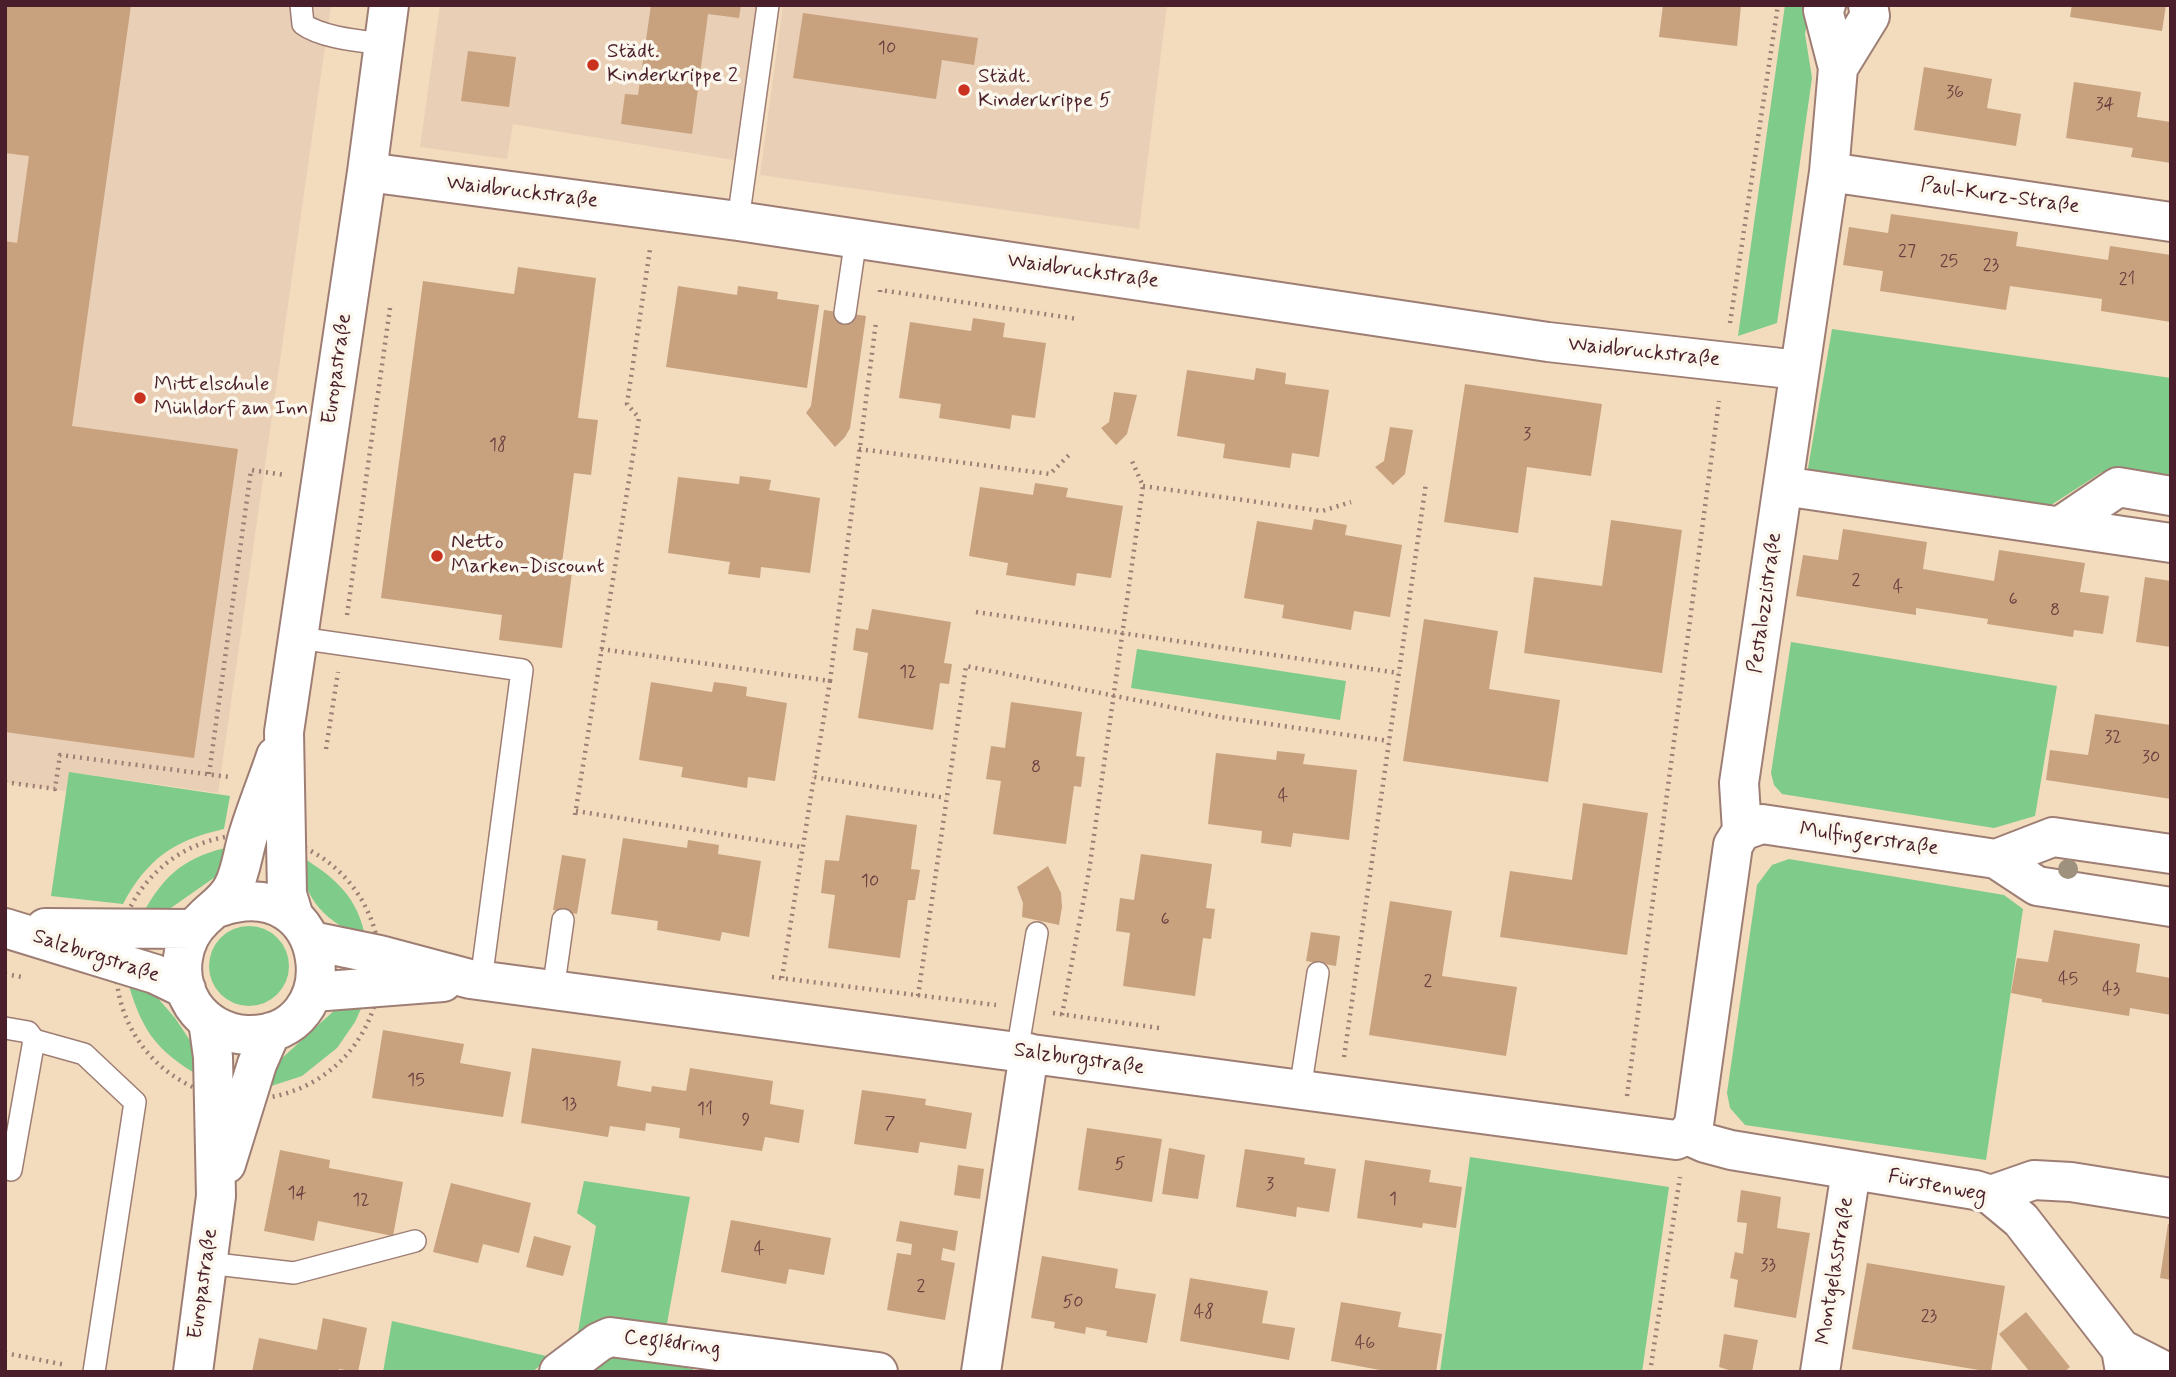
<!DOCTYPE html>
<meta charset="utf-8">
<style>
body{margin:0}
#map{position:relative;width:2176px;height:1377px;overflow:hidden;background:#f2dcbd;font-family:Mynerve,sans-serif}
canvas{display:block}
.frame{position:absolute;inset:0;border:7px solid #4a1f2b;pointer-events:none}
</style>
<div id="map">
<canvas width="2176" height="1377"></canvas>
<div class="frame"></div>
</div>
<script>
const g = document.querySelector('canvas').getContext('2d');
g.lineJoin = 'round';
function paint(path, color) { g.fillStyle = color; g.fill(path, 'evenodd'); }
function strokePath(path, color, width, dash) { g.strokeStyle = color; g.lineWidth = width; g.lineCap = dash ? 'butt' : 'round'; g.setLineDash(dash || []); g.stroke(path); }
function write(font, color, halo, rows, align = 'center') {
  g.font = font + ' Mynerve,sans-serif'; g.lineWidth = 7; g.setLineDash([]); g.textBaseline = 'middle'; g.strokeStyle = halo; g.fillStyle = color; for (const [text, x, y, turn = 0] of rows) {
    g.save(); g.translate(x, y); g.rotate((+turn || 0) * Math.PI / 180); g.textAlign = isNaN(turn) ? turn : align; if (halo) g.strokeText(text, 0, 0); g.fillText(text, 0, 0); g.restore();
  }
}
const built = new Path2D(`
 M5 5H331L218 793 70 772 66 791 5 782Z
 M440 5H762L740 161 513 124 507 159 420 147Z
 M783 5H1167L1139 229 760 175Z`);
const green = new Path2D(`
 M1785 5H1810L1805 34 1812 78 1777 323 1738 336Z
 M1832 329 2171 378V482L2102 472 2048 507 1807 474Z
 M1791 642 2057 686 2035 816 1994 828 1782 794 1774 785 1771 773Z
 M1137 649 1346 681 1340 720 1131 688Z
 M69 772 230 796 224 829C174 840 147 859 123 904L51 896Z
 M234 846 225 870 168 910 142 915C165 873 186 856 234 846Z
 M300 856C336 878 358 897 366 940 328 922 302 901 300 856Z
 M1789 859 2004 895 2023 909 1986 1160 1745 1125 1730 1108 1727 1093 1757 885 1772 865Z
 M209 966a40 40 0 1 1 80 0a40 40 0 1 1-80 0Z
 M127 979 156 996 175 1018 193 1045 200 1076C154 1050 141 1028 127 979Z
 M364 1002 355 1022 337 1048 302 1076 268 1087 281 1059 337 1008Z
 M1470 1157 1669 1187 1642 1372H1440Z
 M584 1181 690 1197 666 1329 577 1338 596 1226 577 1213Z
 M392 1321 551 1357 532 1372H383Z
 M616 1355 693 1369 692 1372H586L604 1357Z`);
const building = new Path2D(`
 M5 5H131L72 426 238 449 194 758 5 732V329L7 314H5V241L17 243 29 156 5 153Z
 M651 5H741L739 18 708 14 692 134 621 124 625 94 638 95Z
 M1663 5H1741L1737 46 1659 37Z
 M2072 5H2166L2162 31 2070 17Z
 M803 13 978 38 974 65 942 60 936 99 793 78Z
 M468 51 516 57 509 107 461 101Z
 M1924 67 1992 79 1987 108 2021 114 2016 146 1914 130Z
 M2074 82 2141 92 2137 117 2171 122V163L2131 157 2133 148 2066 138Z
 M1891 214 2018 232 2016 246 2108 260 2110 246 2171 255V322L2101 311 2102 299 2010 286 2006 310 1880 291 1883 271 1843 265 1849 227 1888 233Z
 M518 267 596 278 578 418 598 420 591 475 574 473 562 563 573 565 562 648 499 640 502 615 381 598 423 281 514 294Z
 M678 286 737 295 738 286 778 292 777 299 819 305 807 388 666 367Z
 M824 310 866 316 850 428 845 437 835 447 806 413 811 406Z
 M973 318 1005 323 1003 337 1046 343 1035 418 1012 415 1010 429 939 418 941 404 899 398 910 322 971 331Z
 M1256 368 1286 373 1285 384 1329 390 1319 457 1292 453 1290 468 1223 458 1225 444 1177 436 1187 370 1254 380Z
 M1465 384 1602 404 1591 476 1527 467 1518 533 1444 522Z
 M1114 392 1137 395 1127 434 1116 445 1101 428 1109 422Z
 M1390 427 1413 430 1405 474 1393 485 1375 467 1384 461Z
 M740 476 771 480 769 490 820 498 810 573 761 567 760 578 728 574 730 562 668 553 678 477 739 484Z
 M1035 483 1068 488 1066 497 1123 506 1111 578 1077 573 1075 586 1006 575 1008 563 969 556 980 487 1033 495Z
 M1314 519 1347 525 1345 535 1402 545 1390 617 1354 611 1351 630 1282 618 1284 605 1244 598 1257 521 1312 530Z
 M1611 520 1682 530 1662 673 1524 653 1534 577 1602 586Z
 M1843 529 1927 542 1923 569 1994 581 1999 550 2085 563 2080 592 2109 596 2103 634 2074 630 2073 637 1987 624 1988 619 1916 608V615L1796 596 1803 555 1838 560Z
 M2145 577 2171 581V647L2136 642Z
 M872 609 951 622 944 663 952 664 949 684 940 683 933 730 858 718 868 653 853 650 856 628 868 630Z
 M1424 619 1498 631 1489 689 1560 700 1548 782 1403 761Z
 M651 682 712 692 714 682 729 684 747 687 746 696 787 703 775 781 748 777 747 788 681 777 683 767 639 760Z
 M1011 702 1082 712 1076 756 1085 757 1081 787 1074 786 1066 844 993 834 1001 781 986 779 991 746 1005 748Z
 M2095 714 2171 725V799L2046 780 2050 750 2088 755Z
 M1277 751 1305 754 1303 764 1357 770 1349 840 1293 833 1291 847 1261 843 1262 831 1208 824 1216 753 1276 760Z
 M1583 803 1648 813 1627 955 1500 937 1510 871 1572 880Z
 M846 815 917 825 911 869 920 870 915 900H908L900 958 828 948 835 895 821 893 825 860 839 861Z
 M623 838 687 848 688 840 719 845 718 854 761 861 749 937 722 932 720 941 657 930 658 921 611 914Z
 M1141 854 1212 864 1206 908 1215 909 1211 939 1203 938 1195 996 1123 986 1130 933 1116 931 1120 898 1134 900Z
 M562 855 586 859 577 914 553 910Z
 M1048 866 1061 893 1062 907 1059 925 1022 917 1023 903 1017 887Z
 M1390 901 1452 911 1442 976 1517 987 1506 1056 1369 1035Z
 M2054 930 2140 944 2136 972 2171 978V1015L2130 1008 2129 1016 2042 1002V999L2011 993 2017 958 2048 962Z
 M1311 932 1340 936 1336 966 1306 961Z
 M383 1030 464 1044 460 1063 511 1072 503 1117 372 1098Z
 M532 1048 621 1061 617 1086 651 1092 652 1086 686 1091 690 1068 773 1081 770 1104 804 1110 799 1143 765 1137 762 1151 679 1138 680 1128 646 1123 645 1131 610 1126 608 1137 521 1123Z
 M862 1090 926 1099 925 1105 972 1113 966 1149 920 1142 918 1153 854 1144Z
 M1087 1128 1162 1139 1152 1202 1078 1190Z
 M1169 1148 1205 1155 1198 1199 1162 1194Z
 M1245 1149 1305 1158 1304 1164 1336 1169 1329 1212 1297 1207 1296 1217 1236 1207Z
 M280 1150 330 1160 329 1168 403 1182 393 1236 318 1221 314 1241 264 1231Z
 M1365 1160 1431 1170 1429 1182 1462 1187 1456 1228 1423 1223 1422 1228 1357 1218Z
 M958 1165 984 1169 980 1199 954 1195Z
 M451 1183 531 1203 519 1253 483 1244 478 1263 433 1252Z
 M1741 1190 1781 1197 1777 1228 1810 1233 1796 1318 1734 1307 1738 1280 1730 1278 1735 1252 1743 1254 1747 1223 1737 1222Z
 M731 1220 831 1238 824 1275 789 1269 786 1284 721 1272Z
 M900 1221 958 1231 955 1251 943 1248 941 1260 955 1263 945 1320 887 1310 897 1253 911 1255 912 1244 896 1241Z
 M2168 1224 2171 1225V1280L2160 1278Z
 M534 1236 571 1246 563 1276 526 1267Z
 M1042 1256 1118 1269 1115 1288 1156 1294 1147 1343 1106 1336 1107 1331 1086 1327 1085 1334 1054 1328 1055 1322 1031 1318Z
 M1867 1263 2005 1286 1991 1372 1852 1349Z
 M1190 1278 1268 1291 1262 1323 1295 1328 1289 1360 1180 1341Z
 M1341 1302 1401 1312 1398 1327 1442 1334 1436 1372H1391L1331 1361Z
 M2026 1312 2070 1367 2064 1372H2030L1999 1334Z
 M323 1318 367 1328 358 1372 339 1369 338 1372H252L259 1338 317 1350Z
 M1724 1334 1758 1340 1752 1372H1735L1719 1367Z`);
const path = new Path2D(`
 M880 292V290L1078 319
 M1730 323 1778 5
 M859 449 1050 474 1070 454
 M1143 486 1322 511 1351 502
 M976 612 1399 673
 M347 615 390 308
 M601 649 830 681 814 777 946 798
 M830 681 876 322
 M326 749 338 672
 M209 774 251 470 285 475
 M5 782 55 789 60 755 229 777
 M576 811 802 847
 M575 815 639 418 627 404 650 249
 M116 967a132 132 0 1 1 264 0a132 132 0 1 1-264 0Z
 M5 974 22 977
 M772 977 996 1005
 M782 978 814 777
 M918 996 966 666 1220 717 1389 741
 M1053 1013 1159 1028
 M1062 1015 1089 871 1143 486 1132 461
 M1344 1057 1426 483
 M1627 1096 1719 401
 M5 1353 66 1365
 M1650 1372 1680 1177`);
const service = new Path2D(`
 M301 5 303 24C322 38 361 41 384 44
 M738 221 768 5
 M845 313 856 238
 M299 638 522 670 481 981
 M553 991 563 920
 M5 1028 28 1032 34 1040 11 1170
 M34 1040 84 1054 135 1102 94 1372
 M1017 1052 1037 933
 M1300 1090 1318 973
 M207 1263 294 1273 415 1241`);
const minor = new Path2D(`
 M1838 68 1870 16 1868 5
 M367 172 738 221 1548 342 1799 370
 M1829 172 2171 222
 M1783 486 2171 543
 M2062 525 2118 487 2171 496
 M1742 831 1762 824 1996 859 2037 886 2171 907
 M1996 859 2053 837 2171 854
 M220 907C333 869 351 1038 247 1035 225 1034 205 1023 193 1005 175 977 180 940 204 918 215 907 226 901 233 887 241 872 243 852 248 836 256 809 267 783 276 756
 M294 917 287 894 284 732 367 172 389 5
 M5 928 155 974 186 989
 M45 928 194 929
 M312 941 380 955 470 979 1676 1140 1687 1135
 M313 992 443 982
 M1687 1135 1694 1124 1733 845 1742 831 1739 783 1829 172 1838 68 1823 10 1826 5
 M1687 1135 1705 1143 1731 1150 1975 1190 1991 1195 2021 1220 2121 1349 2125 1372
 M226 1164 257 1064 271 1032
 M1991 1195 2034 1180 2071 1182 2171 1198
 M2121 1349 2166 1372
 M193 1372 216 1196 213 1057 208 1021
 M559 1372 599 1342 610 1337 878 1372
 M981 1372 1029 1053
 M1820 1372 1851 1171`);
const trees = [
 [2068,869]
];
const markers = [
 [593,65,7,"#c8321e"],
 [964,90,7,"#c8321e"],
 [140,398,7,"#c8321e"],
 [437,556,7,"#c8321e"]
];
const numberNames = [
 ["10",887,49],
 ["36",1955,93],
 ["34",2105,105],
 ["27",1907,252],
 ["25",1949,262],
 ["23",1991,266],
 ["21",2127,280],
 ["3",1527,435],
 ["18",498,446],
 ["2",1856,581],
 ["4",1898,588],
 ["6",2013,600],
 ["8",2055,611],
 ["12",908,673],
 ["32",2113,738],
 ["30",2151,758],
 ["8",1036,768],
 ["4",1283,797],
 ["10",870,882],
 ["6",1165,920],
 ["45",2068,980],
 ["2",1428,982],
 ["43",2111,990],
 ["15",416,1081],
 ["13",569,1105],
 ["11",705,1110],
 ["9",746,1121],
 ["7",890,1124],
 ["5",1120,1165],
 ["3",1270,1185],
 ["14",297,1194],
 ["1",1393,1200],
 ["12",361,1201],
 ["4",759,1250],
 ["33",1768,1266],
 ["2",921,1287],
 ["50",1073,1303],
 ["48",1204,1313],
 ["23",1929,1317],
 ["46",1365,1344]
];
const poiNames = [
 ["Städt.",607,53],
 ["Kinderkrippe 2",607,77],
 ["Städt.",978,78],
 ["Kinderkrippe 5",978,102],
 ["Mittelschule",154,386],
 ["Mühldorf am Inn",154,410],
 ["Netto",451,544],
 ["Marken-Discount",451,568]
];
const streetNames = [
 ["Waidbruckstraße",522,193,7],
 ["Paul-Kurz-Straße",2000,197,8],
 ["Waidbruckstraße",1083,272,8],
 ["Waidbruckstraße",1644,353,6],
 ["Europastraße",338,369,-82],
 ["Pestalozzistraße",1766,603,-82],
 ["Mulfingerstraße",1869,840,8],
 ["Salzburgstraße",96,957,18],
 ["Salzburgstraße",1079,1060,8],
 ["Fürstenweg",1937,1187,11],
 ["Montgelasstraße",1836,1271,-81],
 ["Europastraße",204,1284,-82],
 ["Ceglédring",672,1344,7]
];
paint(built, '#e9cfb6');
paint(green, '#7ecb8a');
paint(building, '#c8a17e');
strokePath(service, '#9e7e74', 24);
strokePath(minor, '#9e7e74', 42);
strokePath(path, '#9e7e74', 4.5, [2, 5]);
strokePath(service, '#fff', 21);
strokePath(minor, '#fff', 38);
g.fillStyle = '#9e917d';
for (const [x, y] of trees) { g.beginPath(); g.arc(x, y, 10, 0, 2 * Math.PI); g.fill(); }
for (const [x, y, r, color] of markers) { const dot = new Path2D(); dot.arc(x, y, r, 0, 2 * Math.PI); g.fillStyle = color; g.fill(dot); strokePath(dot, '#fbf7ec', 2.5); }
write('18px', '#6a4040', null, numberNames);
write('21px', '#4a1f2b', '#fbf7ec', poiNames, 'left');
write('21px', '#4a1f2b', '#fbf7ec', streetNames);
</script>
